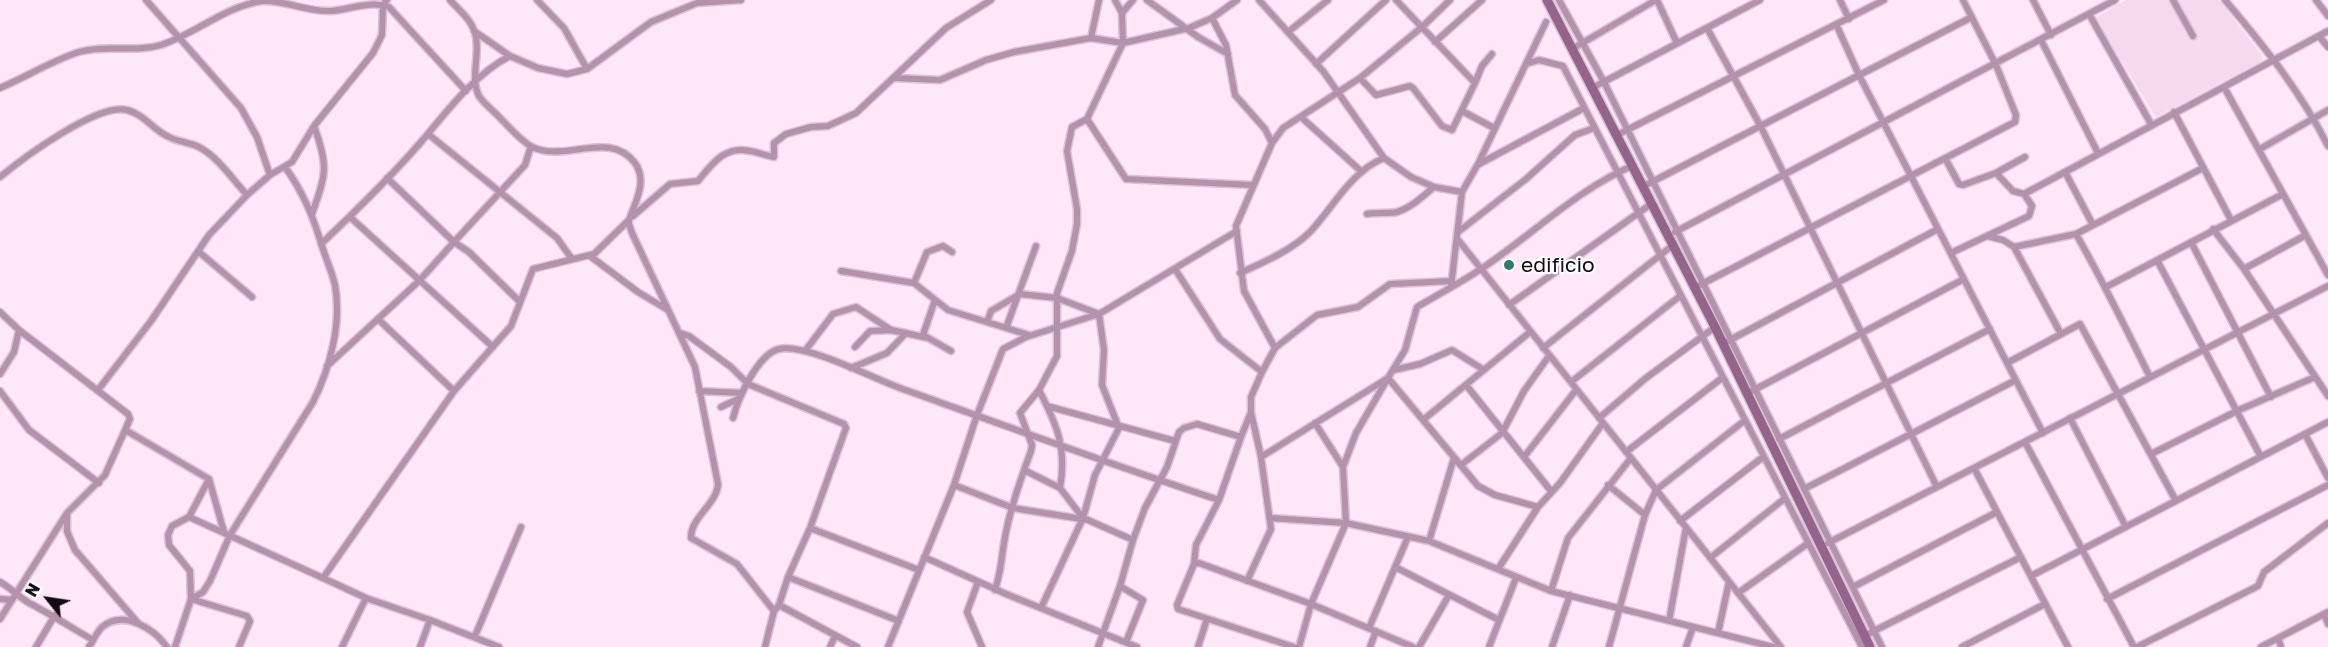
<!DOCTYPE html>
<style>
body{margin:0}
#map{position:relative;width:2328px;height:647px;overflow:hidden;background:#fee7f9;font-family:"Golos Text",sans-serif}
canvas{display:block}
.north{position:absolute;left:18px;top:569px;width:60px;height:60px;-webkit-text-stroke:4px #fcfcfc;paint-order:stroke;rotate:300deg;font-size:16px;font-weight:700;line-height:24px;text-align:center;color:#130b11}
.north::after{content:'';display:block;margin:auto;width:21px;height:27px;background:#130b11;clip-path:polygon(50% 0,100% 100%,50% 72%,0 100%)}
</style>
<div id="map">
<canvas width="2328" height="647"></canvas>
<div class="north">N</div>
</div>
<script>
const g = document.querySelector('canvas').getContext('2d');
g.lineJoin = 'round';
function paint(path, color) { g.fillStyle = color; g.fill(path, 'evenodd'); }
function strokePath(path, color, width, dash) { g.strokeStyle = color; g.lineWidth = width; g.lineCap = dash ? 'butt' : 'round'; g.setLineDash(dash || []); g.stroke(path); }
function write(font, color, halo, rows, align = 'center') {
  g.font = font + ' "Golos Text",sans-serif'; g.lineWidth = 4.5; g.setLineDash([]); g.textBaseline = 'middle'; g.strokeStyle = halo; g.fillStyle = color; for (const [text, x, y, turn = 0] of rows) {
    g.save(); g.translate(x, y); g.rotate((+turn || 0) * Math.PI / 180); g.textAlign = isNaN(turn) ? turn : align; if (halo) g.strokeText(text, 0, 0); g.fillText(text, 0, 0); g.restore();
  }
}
const built = new Path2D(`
 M2126 0H2170L2191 39 2196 36 2175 0H2219L2262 56V61L2156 117 2095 18Z`);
const street = new Path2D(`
 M146 0 241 108 257 137 270 175
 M450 0C457 8 466 15 471 24 485 47 468 75 479 96 484 104 495 112 501 119 510 128 521 141 532 147 567 163 609 129 635 163 648 181 635 203 629 220 628 223 631 230 632 233L695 367 718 484C717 504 690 518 691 538L737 564 774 611 765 647
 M537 0 564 28 587 69
 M1147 0 1198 37 1228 54
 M1259 0 1323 71 1384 158
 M1396 0 1475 83 1482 66 1492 54
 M1559 0 1604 82 1882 647
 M1657 0 1677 43
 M1840 0 1849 19
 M2033 0 2051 35
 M2173 0 2193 36
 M2225 0C2264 46 2301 92 2328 146
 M2316 0 2328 16
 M1122 13 1133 0
 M2089 14 2151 124
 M1212 18 1226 45 1235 95 1265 129 1272 143
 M1836 24 1859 75 2043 433
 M1707 28 1760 125 1937 487
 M474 31 510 56
 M1288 32 1328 0
 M2319 36 2328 47
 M1091 38 1099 0
 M2041 40 2098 153
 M1435 42 1482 0
 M1572 49 1656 0
 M1316 64 1386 0
 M1526 64 1539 60 1563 66 1862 647
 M895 78 940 80 986 60 1014 52 1091 38 1123 43 1189 28 1212 18 1237 0
 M1360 78 1376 95 1410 86 1413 88 1442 126 1452 130 1475 83
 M2224 87 2328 275
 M0 88C26 77 51 61 79 52 106 44 135 53 161 45 195 34 226 6 262 1 285 0 307 12 330 11 348 10 371 0 389 7L466 91
 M1592 88 1760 0
 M1462 111 1494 128
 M2174 112 2231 220
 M1301 117 1362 172
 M1087 119 1126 179 1252 185
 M428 134 557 238 572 259
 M1617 135 1884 0
 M2260 149 2328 110
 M1945 158 1959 184 1963 185 1996 173 2013 191 2024 194 2328 31
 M1479 164 1584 108
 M2065 172 2093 225
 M1996 173 2025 157
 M0 177C22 159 98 102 127 110 144 114 153 130 169 137 178 142 189 142 199 147 218 157 233 180 247 195
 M387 178 454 242 525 165 531 146
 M1642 187 1972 17
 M1462 192 1478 164 1546 22
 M312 214C326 174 329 167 314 126
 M1367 214C1377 212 1388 214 1397 212 1411 208 1423 196 1434 187
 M633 216 670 184 698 181C712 164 725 145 750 151 758 152 766 156 774 157V143L786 134 811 127 828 126 856 113 946 28 991 0
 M350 217 493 347
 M2213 229 2244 269 2328 396
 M1458 232 1526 179 1575 135 1594 128
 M1675 232 2115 0
 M2076 234C2103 281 2126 329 2150 377
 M1987 236 2003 240 2014 247 2061 334
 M1459 241 1781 647
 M2191 242 2271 397
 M321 244C358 209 395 173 427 135 450 107 478 72 510 56L538 68 567 74 587 69 651 22 697 3 741 0
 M2014 247 2076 234 2203 168
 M199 252 252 297
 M952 252 943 246 927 252 914 283 948 310 1029 335
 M1951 253 2029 216 2032 206 2024 194
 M590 256 638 292 668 310
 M2157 260 2261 457
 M1175 269 1220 339 1262 372 1251 397V412L1261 457 1271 529 1247 581
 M2244 269 2306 235
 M841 271 914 283
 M1240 273C1264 262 1290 251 1309 233 1333 208 1351 171 1384 158L1411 177 1434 187 1462 192 1451 287
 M1700 285 2015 122 2016 115 1996 65 1963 0
 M2106 287 2283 194
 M935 300 923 335 951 351
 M1509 305 1651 204
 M0 312 19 330 128 414 130 419 105 475 67 513 0 619
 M379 320 454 391
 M987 322 991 311 1020 294 1057 298 1099 314 1104 350 1102 385 1119 428 1095 475 1083 518 1041 608
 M1006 328 1036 246
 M680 333 689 336 731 367 748 384 844 424 846 428 810 528 919 570
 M1728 341 1938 229
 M855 347 870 331 891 330
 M1275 348 1244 291 1236 226 1272 143 1283 128 1360 78 1422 27 1450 0
 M1543 348 1673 245
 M805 351 833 314 856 307 891 330 928 338
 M2007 363 2080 324 2176 501
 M327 366 419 281 454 242 469 252 520 302
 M851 368 887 353 906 333
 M1394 370 1420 364 1452 350 1484 370
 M1262 372 1275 348 1317 315 1358 307 1390 284 1452 281
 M0 374 14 352 19 330
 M1571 382 1680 296
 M1466 385 1551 491
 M98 390 151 321 209 235 247 195 270 175 292 162 314 126 373 53 382 35 383 5 387 0
 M1039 390C1057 425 1067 448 1060 488
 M0 391 29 430 99 483
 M699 391 742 393
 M1752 391 1964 279
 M1047 406 1175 441
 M721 407 738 399
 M733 418C738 398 758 354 779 349 805 343 873 378 900 388 1006 426 1112 465 1219 500
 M1599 418 1646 378 1715 327
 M2070 418 2126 527
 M1423 420 1530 332
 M1315 423 1343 467
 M127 431 209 479 189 517 172 526 168 535 169 545 190 571 191 599 175 647
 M2305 434 2328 478
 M1779 439 1990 329
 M2025 442 2134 647
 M1626 452 1722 378
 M2152 456 2153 453 2239 410 2315 377
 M1261 457 1388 378 1405 350 1417 307C1439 294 1460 283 1481 269 1531 236 1576 190 1632 166
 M1524 457 1576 390
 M1461 465 1502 433 1524 391 1549 356
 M1974 468 2068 647
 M1024 470 1060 488 1083 518
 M209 479 224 532
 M954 485 1013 508 1088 520 1133 540 1145 508 1167 467 1179 432 1184 428 1197 424 1241 437 1251 412
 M1608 485 1645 515
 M1804 489 2016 380
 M67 514V531L75 550 138 623
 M189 517 323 578 454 391 511 326 533 269 594 254 629 220
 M1270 518 1346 523 1429 541 1551 591 1773 647
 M1680 521 1763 457
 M1429 541 1454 458
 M1828 543 2328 286
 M924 557 1006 594 1137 647
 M1710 558 1784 499
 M1194 564 1196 545 1219 500 1241 437
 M1395 567 1499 620
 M1498 569 1538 507 1560 483 1603 423
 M2031 576 2328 422
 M788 577 899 621
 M323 578 366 598 430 620
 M0 582C11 588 21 599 31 604 52 615 72 628 93 640
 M978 582 967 612 982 647
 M1120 586 1143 600 1126 642
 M1853 587 1997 512
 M995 590C1001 572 1001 561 1004 543 1009 512 1020 481 1031 451L1032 445 1020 413 1039 390 1057 356V293L1072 251 1077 224V209L1067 151 1072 127 1087 119 1123 43 1122 13 1115 0
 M1551 591 1568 538 1631 458
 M1738 593 1807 544
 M0 599 12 600
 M191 599 203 592 210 581 230 535 313 402C330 368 342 324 335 285 332 272 326 259 322 246 313 216 303 192 285 167
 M191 599 247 616 250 621 239 647
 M2107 599 2328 485
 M779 605 857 647
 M774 611 779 605 788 577 810 528
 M2324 614 2328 624
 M1669 621 1686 528
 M1369 628 1408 537
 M1718 633 1729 582
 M475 636 521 527
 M1864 636 2021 557
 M2278 638 2281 647
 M36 647 55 615
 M89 647C93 641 97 632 102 627 124 609 154 629 167 647
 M342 647 366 598
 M420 647 430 620 499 647
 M830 647 835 636
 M888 647 954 485 977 415 1003 349 1026 337 1099 314 1237 231
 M1098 647 1120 586 1133 540
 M1198 647 1207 619
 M1294 647 1178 609 1177 605 1194 564 1199 563 1311 604 1299 647
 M1370 647 1376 631
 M1413 647 1311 604 1346 523 1343 467 1356 433 1388 378 1478 486 1495 495 1538 507
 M1419 647 1449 595
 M1489 647 1516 578
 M1552 647 1570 595
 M1609 647 1645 515 1656 490 1744 421
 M1686 647 1693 627
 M1962 647 2045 604
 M2137 647 2258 586 2264 572 2328 523
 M2261 647 2328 612`);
const secondary = new Path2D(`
 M1547 0 1715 327 1870 647`);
const markers = [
 [1509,265,6,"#337970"]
];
const poiNames = [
 ["edificio",1521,265]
];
paint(built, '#f6d9ef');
strokePath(street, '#d8c4d4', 9);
strokePath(secondary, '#d8c4d4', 12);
strokePath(street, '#b491ac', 6);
strokePath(secondary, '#95648c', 9);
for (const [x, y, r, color] of markers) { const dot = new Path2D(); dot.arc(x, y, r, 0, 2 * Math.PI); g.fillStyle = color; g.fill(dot); strokePath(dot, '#fcfcfc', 2); }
write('21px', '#130b11', '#fcfcfc', poiNames, 'left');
</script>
